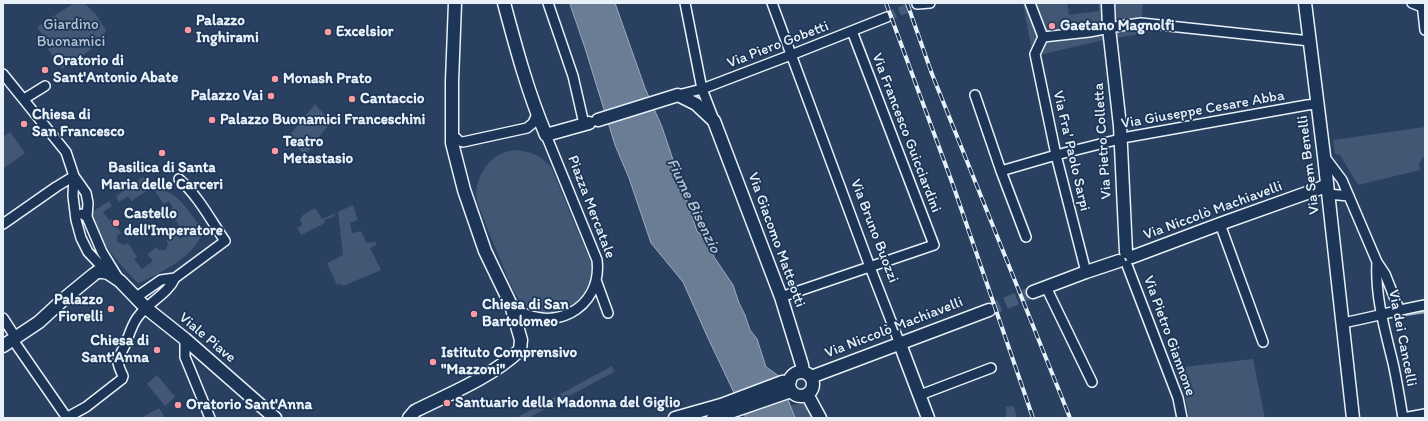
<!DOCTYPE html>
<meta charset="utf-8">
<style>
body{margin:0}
#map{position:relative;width:1428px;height:421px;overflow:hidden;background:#294061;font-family:Itim,sans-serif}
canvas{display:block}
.frame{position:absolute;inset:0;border:4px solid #e8f1f8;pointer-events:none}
</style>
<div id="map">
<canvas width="1428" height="421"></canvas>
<div class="frame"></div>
</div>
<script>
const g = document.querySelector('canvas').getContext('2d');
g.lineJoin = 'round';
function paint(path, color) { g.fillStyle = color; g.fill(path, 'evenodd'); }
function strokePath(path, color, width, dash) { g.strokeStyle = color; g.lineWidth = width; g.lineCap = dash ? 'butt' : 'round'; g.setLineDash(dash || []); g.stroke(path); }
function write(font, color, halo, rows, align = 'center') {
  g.font = font + ' Itim,sans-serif'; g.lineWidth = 3.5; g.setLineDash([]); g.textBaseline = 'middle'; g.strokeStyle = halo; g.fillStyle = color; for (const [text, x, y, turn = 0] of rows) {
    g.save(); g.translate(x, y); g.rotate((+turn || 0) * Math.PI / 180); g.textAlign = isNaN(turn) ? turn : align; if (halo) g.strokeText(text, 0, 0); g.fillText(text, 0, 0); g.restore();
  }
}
const green = new Path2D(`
 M74 3H84L95 13 106 30C100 47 76 59 62 69L48 49 51 47 37 27Z
 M1023 3H1067L1069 15 1099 11 1098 3H1143L1140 34 1103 40 1040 55 1035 54 1032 51Z
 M315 104 331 122 305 155 288 137Z
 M1425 127V155L1419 163 1420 170 1358 185 1340 155 1335 154 1333 140Z
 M10 132 25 153 3 169V137Z
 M515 150C532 152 540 155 551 167L592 265C591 292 575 315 546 312 540 312 534 312 528 308 513 297 507 275 500 259 494 245 488 231 483 217 481 211 478 205 477 200 473 182 487 159 503 153 507 151 511 151 515 150Z
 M143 177 147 182 143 185 147 191 131 201 128 196 119 202 116 196Z
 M157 188C172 192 179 198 188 210 192 216 200 224 201 231 203 251 154 278 138 283 120 265 95 238 92 212L109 201 112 206 103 212 109 220 112 219 121 233 117 236V242L124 245 128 243 137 257 134 259 142 269 153 261 147 254 157 247 159 250H166L168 244 166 241 176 234 180 239 189 233 183 225 180 227 169 210 173 207 169 201 164 204 154 190Z
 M353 205 358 220 350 223 352 233 361 231 367 243 376 242V245L370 248 381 270 343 286 341 284 337 285 327 263 343 255 338 212Z
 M315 208 322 219 334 214 335 216 324 220 325 223 301 235 297 228 302 225 300 219 304 214Z
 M1253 359 1265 418H1189L1185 396 1175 368Z
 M612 366 614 372 528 418H516Z
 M157 375 175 397 165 406 147 384Z
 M808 402 814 418H795L790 406Z
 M1014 406 1017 418H1006V407Z
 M159 408 165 418H141Z`);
const water = new Path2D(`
 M570 3H615L645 88 662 127 697 231 713 247 714 257 733 285 739 303 745 315 750 330 757 339 766 367 779 376 795 418H746L708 338 683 282 651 243 629 178 615 145 585 48Z`);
const stream = new Path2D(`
 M1385 318 1425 312`);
const streetTunnel = new Path2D(`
 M887 17 917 4`);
const secondaryTunnel = new Path2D(`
 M989 310 1033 292`);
const street = new Path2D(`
 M548 3 573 76 584 124
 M685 3 702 89 714 120
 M772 3 870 267 900 344
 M1030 3 1043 37 1089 32 1120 26 1141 23 1310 41
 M1412 3 1422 7
 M1422 3 1425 30
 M917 4 930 3
 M1043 37 1035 54 1056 155 1086 272
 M3 74 66 152 74 176 86 193 88 203 87 217
 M678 95 702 89 791 55 887 17
 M975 95 1001 171 1026 237
 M24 99 45 86
 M452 136 456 138 459 141 463 142 527 128 533 123 537 114
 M1324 156 1342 180 1377 262 1385 274 1399 309
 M1001 171 1056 155 1128 137 1307 105 1317 104
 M74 176 73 196 76 220 81 238 88 252 108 273
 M1328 194 1349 196
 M82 214 87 217 102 252 118 278
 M3 224 56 187 74 176
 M1220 224 1263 342
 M1377 262C1375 297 1385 330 1393 363 1397 381 1400 400 1403 418
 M1127 265 1178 398 1182 418
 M596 280 608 313
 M1046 287 1092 382
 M781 297 934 245 852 31
 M135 298 161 280 175 278 225 241C210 219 199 197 179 179
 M511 305C549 336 603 310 597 260L546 135
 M3 318 16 338
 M1342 323C1370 318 1397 310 1425 305
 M185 339V357L210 418
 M13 340 67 418
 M920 395 991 368
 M66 418 86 407 122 379 123 376C114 357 118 361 126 343 129 335 132 325 137 318 148 302 167 295 175 278
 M1403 418 1425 414`);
const secondary = new Path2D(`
 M504 3C516 48 528 93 546 135L589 123
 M1108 3 1109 28 1120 126 1126 252
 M1305 3 1324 156 1353 418
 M598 120 678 95 696 104 714 121 781 297 802 365 803 372
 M1132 257 1220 224 1318 189 1327 185
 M1033 292 1086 272 1119 261
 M900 344 928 418
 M3 346 39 322 65 298 93 275 97 272H103L108 273 120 281 146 308 185 339 275 418
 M789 384a12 12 0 1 1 24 0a12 12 0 1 1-24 0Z
 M811 377 989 310
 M807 394 820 418
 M409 418 415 411C451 393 490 378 520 350L521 340 511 305 485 251 464 190 452 143V81L455 3
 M675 418 721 405 782 382 790 381
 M713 418 791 391`);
const rail = new Path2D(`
 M886 3 953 185 1033 418
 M907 3 932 74 1070 418`);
const markers = [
 [1052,26,4,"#ff9aa2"],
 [188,30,4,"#ff9aa2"],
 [328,32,4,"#ff9aa2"],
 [45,70,4,"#ff9aa2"],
 [275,79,4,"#ff9aa2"],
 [271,96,4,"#ff9aa2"],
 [352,99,4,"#ff9aa2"],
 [212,120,4,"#ff9aa2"],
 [24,124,4,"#ff9aa2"],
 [275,151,4,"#ff9aa2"],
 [162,153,4,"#ff9aa2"],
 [116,223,4,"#ff9aa2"],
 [111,309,4,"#ff9aa2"],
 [474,314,4,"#ff9aa2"],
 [157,350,4,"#ff9aa2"],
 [433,362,4,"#ff9aa2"],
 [447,403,4,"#ff9aa2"],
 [178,405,4,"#ff9aa2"]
];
const poiNames = [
 ["Palazzo",196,21],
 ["Inghirami",196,38],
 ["Gaetano Magnolfi",1060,26],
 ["Excelsior",336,32],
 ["Oratorio di",53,61],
 ["Sant'Antonio Abate",53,78],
 ["Monash Prato",283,79],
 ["Palazzo Vai",263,96,"right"],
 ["Cantaccio",360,99],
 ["Chiesa di",32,115],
 ["San Francesco",32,132],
 ["Palazzo Buonamici Franceschini",220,120],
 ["Teatro",283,142],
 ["Metastasio",283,159],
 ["Basilica di Santa",162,168,"center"],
 ["Maria delle Carceri",162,185,"center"],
 ["Castello",124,214],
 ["dell'Imperatore",124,231],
 ["Palazzo",103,300,"right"],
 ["Fiorelli",103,317,"right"],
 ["Chiesa di San",482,305],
 ["Bartolomeo",482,322],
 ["Chiesa di",149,341,"right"],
 ["Sant'Anna",149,358,"right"],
 ["Istituto Comprensivo",441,353],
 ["\"Mazzoni\"",441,370],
 ["Santuario della Madonna del Giglio",455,403],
 ["Oratorio Sant'Anna",186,405]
];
const parkNames = [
 ["Giardino",71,25],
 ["Buonamici",71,42]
];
const streetNames = [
 ["Via Piero Gobetti",778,45,-21],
 ["Via Giuseppe Cesare Abba",1203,110,-10],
 ["Via Francesco Guicciardini",906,133,69],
 ["Via Pietro Colletta",1103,141,-94],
 ["Via Fra' Paolo Sarpi",1071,151,77],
 ["Via Sem Benelli",1309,165,-97],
 ["Piazza Mercatale",591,207,69],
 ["Via Niccolò Machiavelli",1213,211,-20],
 ["Via Bruno Buozzi",874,231,69],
 ["Via Giacomo Matteotti",776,240,70],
 ["Via Niccolò Machiavelli",894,328,-21],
 ["Via Pietro Giannone",1169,336,70],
 ["Viale Piave",207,338,40],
 ["Via dei Cancelli",1402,338,79]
];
const waterNames = [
 ["Fiume Bisenzio",693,206,64]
];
paint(green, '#415774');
paint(water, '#6b7c95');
strokePath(water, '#9dabbd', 1);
strokePath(stream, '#9dabbd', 2.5);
strokePath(streetTunnel, '#465b78', 9, [9, 4.5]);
strokePath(secondaryTunnel, '#465b78', 12, [12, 6]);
strokePath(street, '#e8f1f8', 12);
strokePath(secondary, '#e8f1f8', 15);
strokePath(street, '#1d3557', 9);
strokePath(secondary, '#1d3557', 12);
strokePath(rail, '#e8f1f8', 4);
strokePath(rail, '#1d3557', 2.5, [8]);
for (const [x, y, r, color] of markers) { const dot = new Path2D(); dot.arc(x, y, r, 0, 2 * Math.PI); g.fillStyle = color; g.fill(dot); strokePath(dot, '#1d3557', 1.5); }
write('bold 15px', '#e8f1f8', '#1d3557', poiNames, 'left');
write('15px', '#b6c3d0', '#1d3557', parkNames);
write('15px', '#e8f1f8', '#1d3557', streetNames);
write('italic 16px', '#b6c2d0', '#1d3557', waterNames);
</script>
